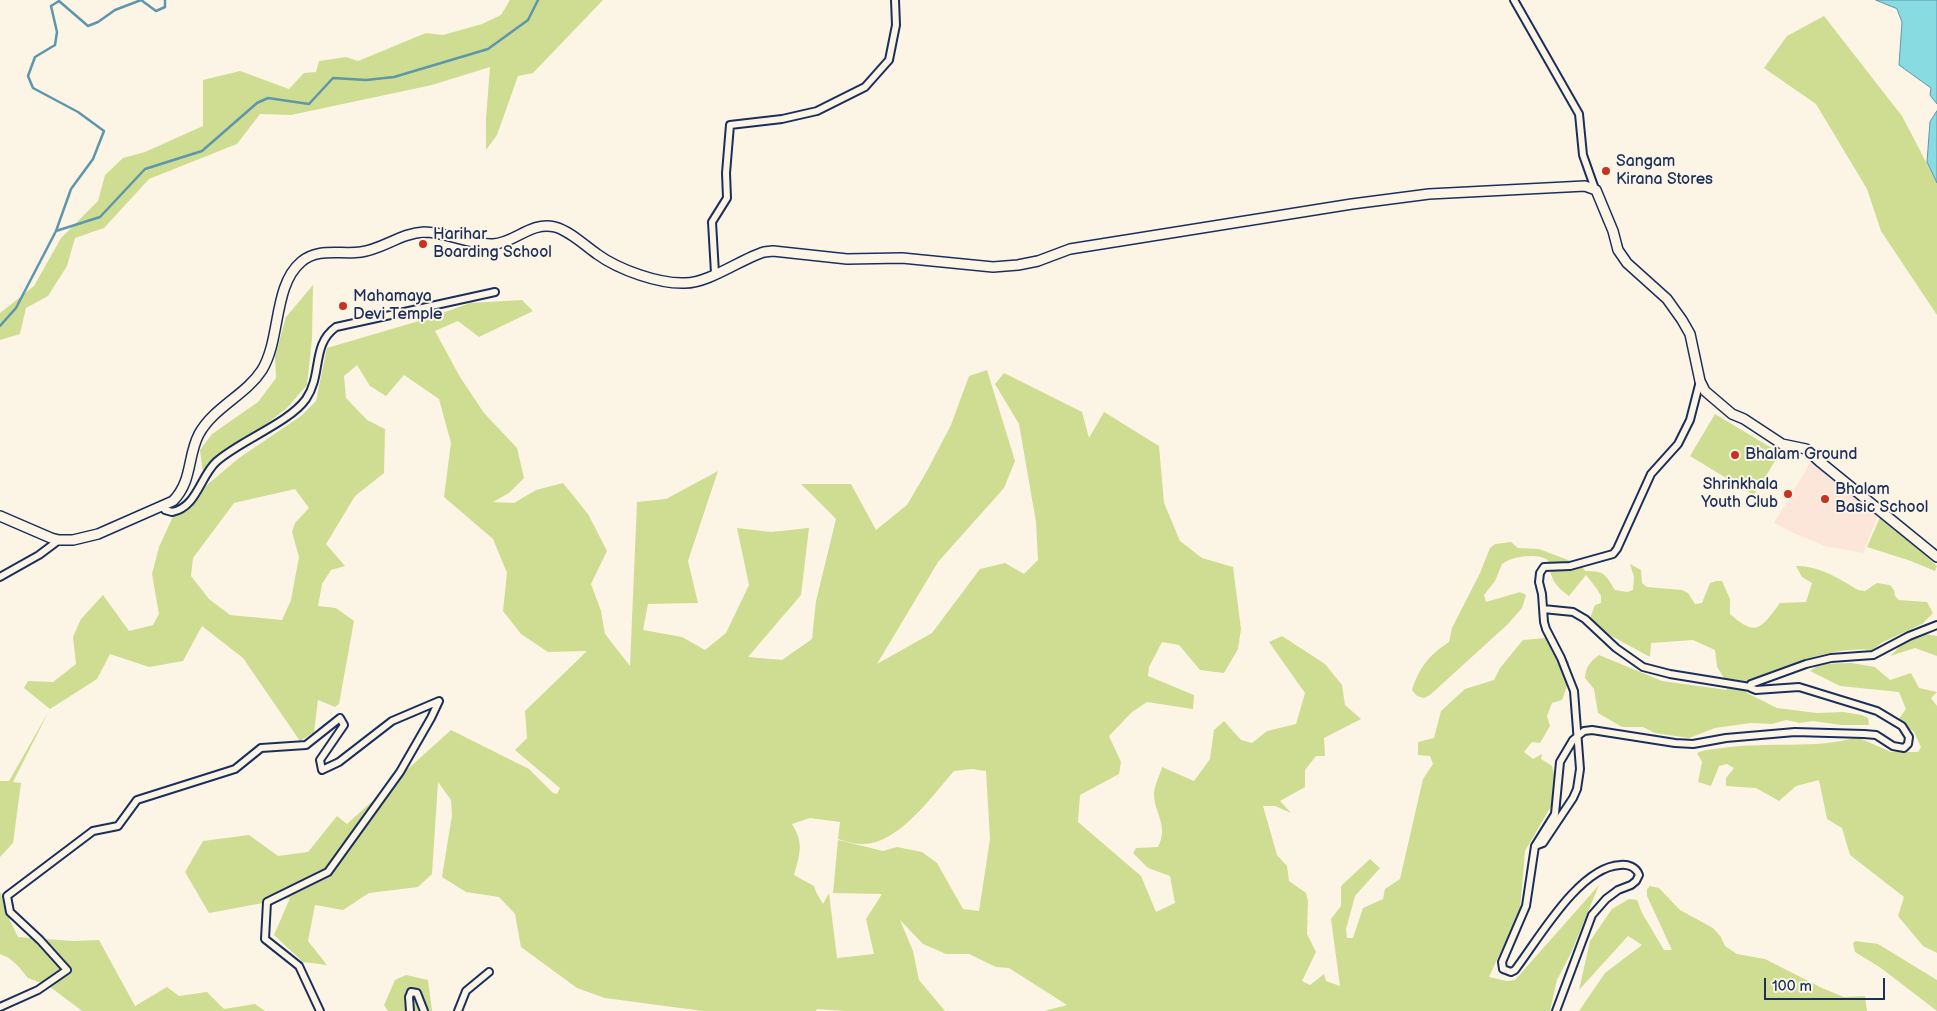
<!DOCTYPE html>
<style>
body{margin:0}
#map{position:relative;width:1937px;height:1011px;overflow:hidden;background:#fcf5e5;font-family:"Balsamiq Sans",sans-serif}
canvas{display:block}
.scale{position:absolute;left:1764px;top:978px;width:121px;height:22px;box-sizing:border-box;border:2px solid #1b2f5e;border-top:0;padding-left:6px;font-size:15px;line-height:18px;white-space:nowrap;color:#1b2f5e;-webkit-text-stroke:4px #fcf5e5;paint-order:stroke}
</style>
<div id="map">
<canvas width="1937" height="1011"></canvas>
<div class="scale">100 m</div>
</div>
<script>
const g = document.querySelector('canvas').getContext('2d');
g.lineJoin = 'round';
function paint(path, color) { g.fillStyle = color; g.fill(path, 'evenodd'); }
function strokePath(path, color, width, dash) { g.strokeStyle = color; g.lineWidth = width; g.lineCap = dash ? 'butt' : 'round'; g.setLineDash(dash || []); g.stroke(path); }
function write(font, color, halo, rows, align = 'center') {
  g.font = font + ' "Balsamiq Sans",sans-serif'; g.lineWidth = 4; g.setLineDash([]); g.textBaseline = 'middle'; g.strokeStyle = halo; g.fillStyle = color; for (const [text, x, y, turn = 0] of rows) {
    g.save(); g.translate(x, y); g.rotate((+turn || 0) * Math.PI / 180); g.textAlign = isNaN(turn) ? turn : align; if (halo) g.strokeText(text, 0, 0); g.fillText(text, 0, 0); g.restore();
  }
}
const built = new Path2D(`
 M1812 460 1879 513 1863 553 1825 546 1796 534 1774 523Z`);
const green = new Path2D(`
 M510 0H603L533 73 518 76 497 135 486 150V119L490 67 432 85 291 115 260 114 237 144 149 179 104 228 75 238 67 266 48 296 26 308 20 334 0 340V313L34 286 61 238 98 201 105 175 123 158 145 152 203 126V80L240 71 289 89 304 73 316 72 319 61 346 57 358 61 426 33 443 35 482 24 501 15Z
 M1824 16 1902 116 1937 183V315L1881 231 1867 189 1816 104 1764 68 1787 36Z
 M313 285 312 339 307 385 287 408 203 473 200 450 212 434 258 402 276 378 275 356 286 317Z
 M522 300 533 311 479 337 458 321 435 331 460 377 484 413 517 448 524 478 509 493 493 502 514 503 536 490 563 483 588 514 607 551 591 584 601 611 605 634 630 666 637 502 666 499 718 471 688 561 698 603 648 604 643 630 682 637 705 650 726 633 749 585 737 528 771 532 809 528 801 595 748 657 782 660 812 639 816 601 836 519 801 484H851L876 530 907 505 927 471 951 425 969 376 987 370 1015 461 1004 488 938 562 877 664 932 633 980 569 1005 563 1024 574 1038 560 1036 522 1019 424 995 384 1004 373 1082 412 1089 438 1104 412 1159 446 1164 503 1180 541 1202 558 1233 567 1241 629 1238 649 1224 673 1200 670 1179 645 1162 642 1149 667 1148 676 1194 695 1193 709 1147 702 1132 712 1109 736 1121 762 1119 774 1080 795 1078 822 1141 876 1156 912 1175 903 1170 876 1148 868 1133 853 1136 848 1158 847C1169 826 1154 812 1154 794 1154 786 1160 775 1162 767L1194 781 1210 759 1214 730 1224 721 1241 740 1252 743 1267 731 1296 724 1305 693 1269 642 1282 636 1325 664 1342 685 1345 705 1361 719 1324 738 1325 756H1316L1305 770V787L1280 801 1291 813 1275 806H1263L1277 855 1287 866 1289 881 1306 893 1308 901 1307 934 1316 952 1302 981 1310 985 1324 974 1326 981 1340 986 1331 919 1341 906V886L1370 859 1380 868 1355 896 1346 929 1347 938H1353L1363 908 1383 899 1385 889 1400 879 1423 779 1433 764 1430 756 1418 755V742L1434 738 1441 711 1465 689 1494 680 1500 668 1523 640 1546 638 1569 662V680L1562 700 1552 703 1547 716 1550 726 1540 743 1532 742 1524 752 1533 759 1542 754 1541 759 1552 766 1557 786 1553 803 1525 851 1520 910 1489 977 1507 981 1515 980 1599 885 1571 953 1557 980 1550 1011H1044L1067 1005 1009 968 996 967 969 954H946L923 944 900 920 913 951 919 980 945 1011H846L817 1009 816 1011H703L605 998 577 988 521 947 515 914 499 897 466 892 442 877 452 815 451 800 438 782 432 874 418 887 369 893 343 910 315 905 308 941 327 965 303 962 274 935 290 898 209 913 185 872 203 841 249 835 278 856 308 852 337 816 347 824 451 730 529 769 553 793 557 794 560 788 515 750 527 738 525 711 587 651 548 652 521 634 503 611 507 573 493 539 444 497 451 443 439 399 404 375 386 396 370 386 357 365 344 376 346 398 367 420 385 429 384 473 355 496 326 544 345 566 331 570 322 584 318 606 336 608 354 621 339 704 335 707 318 700 314 732 300 741 243 658 202 626 183 661 149 667 110 654 97 679 50 709 13 782 21 783 13 843 0 857V781H9L50 709 24 688 28 681 53 682 76 664 73 637 81 619 103 595 129 631 153 625 159 614 152 574 159 547 175 512 239 458 301 416 316 401 327 348 429 318 470 303ZM295 489 309 508 295 523 292 532 299 557 291 600 282 620 230 615 209 599 191 576 193 558 234 503ZM972 769 986 771 990 839 979 911 963 909 937 863 922 852 897 847 883 851 838 840 833 893 882 894 866 919 874 954 837 958 829 893 823 904 816 892 814 886 794 875C800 854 804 843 792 824L810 818 840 822 838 839C845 841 853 844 861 844 897 846 932 796 954 771Z
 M1715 414 1780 453 1754 495 1690 456Z
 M1881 515 1937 566 1935 571 1911 561 1867 547Z
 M1511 542 1518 548 1539 549 1581 565 1585 571C1605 571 1605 574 1615 590L1627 592 1633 590 1634 577 1630 564 1641 570 1642 583 1647 587 1682 590 1688 593 1695 604 1702 603 1710 583 1716 581H1722L1730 599V614C1757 638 1761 628 1780 603L1806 602 1812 583 1802 577 1796 566C1820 566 1838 578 1858 590L1865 591 1877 583 1890 585 1894 590 1895 596 1899 600 1927 602 1933 613 1922 624 1883 642 1872 650C1829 646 1787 667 1746 681L1747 693 1777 708 1817 713 1843 712 1862 715 1868 718 1869 725H1841L1813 721 1800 723 1786 720 1772 724 1751 723 1715 728 1689 738 1655 733 1643 727H1622L1598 713 1594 689 1585 678C1586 666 1590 662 1599 655L1662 681 1727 690 1724 678 1717 667 1715 650 1693 640 1651 643 1650 657 1604 632 1590 618 1595 605 1601 603V596L1597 589 1586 575 1569 596C1554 585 1551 579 1548 560 1537 553 1513 556 1502 564L1495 581 1484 595 1486 602 1520 592 1526 595 1522 608 1508 624 1430 695 1424 698 1417 696 1412 690C1419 668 1429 655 1449 642L1452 628 1480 573 1490 548 1495 544Z
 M1925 634 1937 636V656L1915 648 1890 656 1907 640Z
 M1851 663 1875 667 1890 680 1911 673 1919 688 1937 692 1931 698 1937 706V953L1923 946 1898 916 1904 897 1850 855 1842 828 1827 819 1819 780 1796 786 1779 801 1756 788 1726 786V778L1734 768 1727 764 1719 766 1711 786 1698 782 1702 762 1697 753C1705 749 1715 749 1723 748 1768 741 1814 750 1857 737L1891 752H1918L1921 747 1914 732 1898 720 1906 709 1899 692 1840 686 1810 671 1820 664Z
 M1650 886 1659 888 1680 910 1713 928 1721 937 1725 946 1737 954 1765 959 1822 988 1844 997 1865 996 1867 1011H1579L1605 973 1642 945 1628 936 1579 990 1590 941 1612 909 1629 899 1637 900 1642 913 1664 950H1672L1647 896V889Z
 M0 891 5 910 18 937 73 941 99 940 135 1006 167 987 179 996 207 992 224 1009 255 1004 265 1011H82L49 986 28 978 18 966 9 958 0 954Z
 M1856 941 1878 944 1937 980V1011L1881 968 1855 952 1853 943Z
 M406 975 428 980 432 1011H388L384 1005 395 980Z`);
const water = new Path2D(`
 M1876 0H1937V104L1930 95 1931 88 1899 65 1902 22 1897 9Z
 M1937 111V183L1927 162 1930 122Z`);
const stream = new Path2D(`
 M56 231 71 189 93 159 104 131 78 112 33 88 28 76 35 57 55 45 57 32 51 6 59 1 88 26 98 22 115 10 141 0 156 11 165 7V0
 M0 326 16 308 56 231 100 217 145 169 202 151 257 103 268 98 309 104 333 78 366 80 394 77 488 49 528 20 538 0`);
const minor = new Path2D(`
 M1514 0 1579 114 1583 155 1595 189
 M715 273 712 222 727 198 726 173 730 125 782 119 817 111 865 87 889 60 896 25 895 0
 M163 507 165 510 172 512C197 507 200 477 216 462 239 441 289 423 306 399 323 374 311 345 336 327L495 292
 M0 577 39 555 59 540
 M1543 609 1573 612 1585 619 1616 648 1643 667 1670 674 1750 687
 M1535 846 1543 843 1573 798 1577 789 1580 769 1574 691 1561 658 1546 629 1544 622 1542 594 1539 582 1540 573 1544 567 1570 566 1613 554 1617 549 1651 474 1678 444 1690 420 1700 381
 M0 1007 38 990 67 970 40 940 10 912 7 896 93 831 118 826 137 800 235 769 261 748 306 745 340 718 344 725 320 760 322 770 339 762 392 721 439 701 431 718 400 772 328 872 267 902 265 939 299 966 320 1011
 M410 1011 409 997 411 992 417 993 424 1011
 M458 1011 466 991 489 972
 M1556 1011 1592 915 1606 899 1618 890 1631 885 1636 881 1639 875C1636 867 1628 864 1620 865 1579 867 1538 940 1515 970L1511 972 1503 969 1502 962 1526 906 1535 846 1555 814 1560 762 1573 740 1584 731 1592 730 1675 743 1693 744 1726 738 1795 732 1864 734 1876 735 1893 746 1904 748 1908 744 1909 737 1902 726 1877 711 1799 687 1756 690 1751 688V684L1806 664 1831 658 1873 655 1909 636 1937 625`);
const secondary = new Path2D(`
 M0 516 51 538 59 540H73L98 534 173 501C193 480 187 457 199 434 214 407 246 395 262 370 281 339 273 286 301 262 318 247 341 255 361 252 383 249 401 233 424 232 447 232 469 245 493 244 515 243 531 221 555 227 570 231 584 245 597 254 619 270 659 284 685 283 709 283 741 259 764 252L773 251 847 259 902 258 993 267 1018 265 1038 261 1070 249 1352 204 1429 194 1585 186 1596 190 1613 231 1618 250 1627 263 1667 299 1682 320 1690 334 1700 381 1705 391 1732 414 1744 419 1782 444 1806 449 1819 461 1937 557`);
const markers = [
 [1606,171,5,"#c8321e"],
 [423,244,5,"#c8321e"],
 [343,306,5,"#c8321e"],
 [1735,455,5,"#c8321e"],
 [1788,494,5,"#c8321e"],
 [1825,499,5,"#c8321e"]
];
const poiNames = [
 ["Sangam",1616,162],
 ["Kirana Stores",1616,180],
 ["Harihar",433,235],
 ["Boarding School",433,253],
 ["Mahamaya",353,297],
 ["Devi Temple",353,315],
 ["Bhalam Ground",1745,455],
 ["Shrinkhala",1778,485,"right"],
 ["Youth Club",1778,503,"right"],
 ["Bhalam",1835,490],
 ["Basic School",1835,508]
];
paint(built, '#fce5d9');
paint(green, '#cedd91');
paint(water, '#89dbe2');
strokePath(water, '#5d96ad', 1);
strokePath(stream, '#5d96ad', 2.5);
strokePath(minor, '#1b2f5e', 10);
strokePath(secondary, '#1b2f5e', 12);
strokePath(minor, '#fcf5e5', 6);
strokePath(secondary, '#fcf5e5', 9);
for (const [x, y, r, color] of markers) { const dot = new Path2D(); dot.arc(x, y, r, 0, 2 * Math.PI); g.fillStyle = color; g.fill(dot); strokePath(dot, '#fcf5e5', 2); }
write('16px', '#1b2f5e', '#fcf5e5', poiNames, 'left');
</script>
